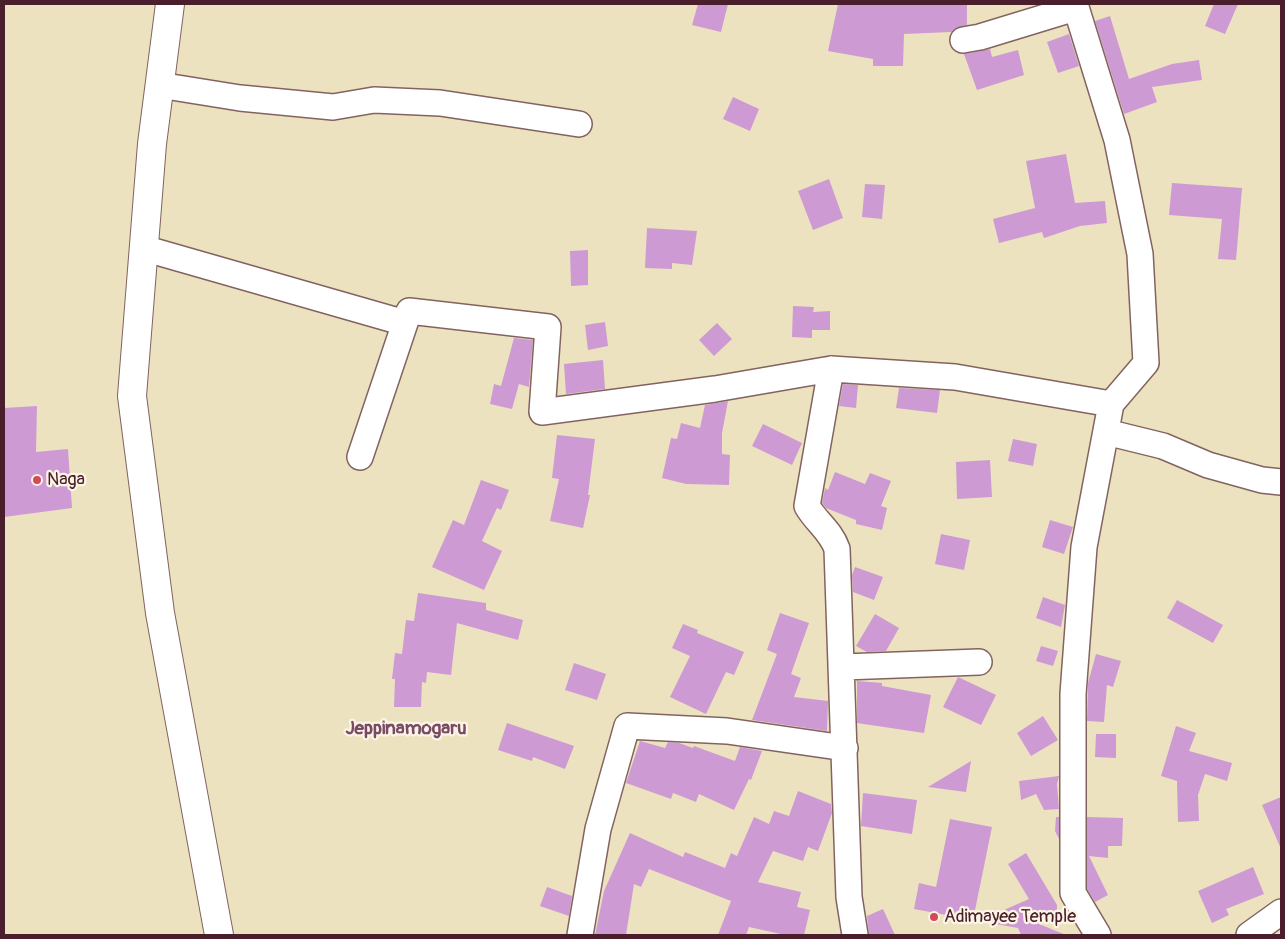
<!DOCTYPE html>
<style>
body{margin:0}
#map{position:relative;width:1285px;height:939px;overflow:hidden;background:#ece2c0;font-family:Pangolin,sans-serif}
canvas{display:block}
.frame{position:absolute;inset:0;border:5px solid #4a1f2b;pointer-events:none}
</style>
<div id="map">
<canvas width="1285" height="939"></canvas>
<div class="frame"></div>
</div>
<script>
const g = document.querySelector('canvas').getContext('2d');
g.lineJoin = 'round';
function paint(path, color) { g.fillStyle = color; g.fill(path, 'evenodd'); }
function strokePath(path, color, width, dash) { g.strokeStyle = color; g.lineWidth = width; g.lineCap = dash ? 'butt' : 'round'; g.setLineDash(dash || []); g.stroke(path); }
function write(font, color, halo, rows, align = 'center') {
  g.font = font + ' Pangolin,sans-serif'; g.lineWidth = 4.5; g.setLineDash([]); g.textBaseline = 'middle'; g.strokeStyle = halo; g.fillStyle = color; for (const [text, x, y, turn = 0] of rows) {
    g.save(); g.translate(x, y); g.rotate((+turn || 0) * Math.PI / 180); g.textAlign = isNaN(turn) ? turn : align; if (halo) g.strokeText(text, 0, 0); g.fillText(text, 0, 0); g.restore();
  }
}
const building = new Path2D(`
 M698 4H728L721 32 692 25Z
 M838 4H967V25L954 29 951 32 904 34 903 66H873V59L828 51Z
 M1214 4H1238L1225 34 1205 26Z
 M1110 16 1129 79 1172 64 1199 60 1202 80 1152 87 1157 102 1124 114 1095 21Z
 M1069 34 1079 66 1058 73 1047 42Z
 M990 49 992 57 1018 50 1024 75 977 90 964 54Z
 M733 97 759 109 750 131 723 119Z
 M1066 154 1075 203 1105 201 1107 223 1080 226 1044 238 1042 232 999 243 993 219 1035 208 1026 161Z
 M829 179 843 218 813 230 798 191Z
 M1172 183 1242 188 1236 260 1218 259 1222 219 1169 215Z
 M865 184 885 185 882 219 862 217Z
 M647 228 697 231 692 265 672 263V269L645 268Z
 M588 250V285L571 286 570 251Z
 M793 306 814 307 813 312 830 311V330H812V338L792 337Z
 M605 322 608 346 588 350 585 325Z
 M717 323 732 339 714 356 699 340Z
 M514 338 533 340 529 387 519 384 512 409 490 404 494 384 501 386Z
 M603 360 605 389 566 394 564 364Z
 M843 384 858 385 856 408 839 406Z
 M899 388 940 390 937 413 896 408Z
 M728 401 722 433V454L730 455 729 485 686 484 662 478 671 438 677 439 681 423 700 428 705 405Z
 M37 406 36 452 68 449 72 508 4 517V408Z
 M763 424 802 443 792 465 752 446Z
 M557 435 595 439 588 495H590L583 528 550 521 559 479 552 478Z
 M1013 439 1037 444 1033 466 1008 461Z
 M990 460 992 497 957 499 956 462Z
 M835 472 865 484 870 473 891 481 881 506 887 508 882 530 856 524V520L826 508 822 503 825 488 828 490Z
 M481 480 509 490 501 510 497 508 482 541 502 551 484 590 432 567 453 520 464 525Z
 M1050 520 1073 527 1064 554 1042 547Z
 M941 534 970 540 964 570 935 564Z
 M855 567 883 577 874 600 853 592 852 575Z
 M418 593 486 603V610L523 620 518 640 457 623 451 675 427 672 426 683 422 682 421 707H394L395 679H392L395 653 402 654 406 620 414 621Z
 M1043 597 1065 605 1061 627 1036 618Z
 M1177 600 1223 625 1213 643 1167 618Z
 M780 613 809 623 791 674 801 678 794 697 828 701 827 731 752 720 777 654 767 650Z
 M875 614 899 628 886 651 867 652 856 646Z
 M683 624 698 630 697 633 744 652 734 675 726 672 706 714 670 697 690 656 672 648Z
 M1041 646 1058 651 1053 666 1036 661Z
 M1096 654 1121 661 1113 687 1107 685 1104 722 1087 721 1088 683Z
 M574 663 606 674 597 700 565 690Z
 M958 677 996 695 981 725 943 707Z
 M857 681 882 683V686L931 695 924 733 857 723Z
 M1043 716 1058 740 1031 756 1017 733Z
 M507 723 574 746 565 769 533 757 532 761 498 750Z
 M1176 726 1196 733 1189 751 1232 763 1227 781 1205 774 1198 795 1199 821 1178 822 1177 781 1161 776Z
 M1096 734H1116V758L1095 757Z
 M640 741 665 748 668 742 679 743 693 748 694 746 735 761 740 747 762 751 751 780 749 779 734 810 699 794 696 802 673 793 671 799 626 783Z
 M971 761 966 792 928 787Z
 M1059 776 1057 784 1059 809 1044 810 1036 794 1021 800 1019 781Z
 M798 791 831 804 832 813 818 851 808 847 803 861 773 851 758 882 801 892 797 907 810 910 804 935H785L749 927 746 935H718L731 901 649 869 641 887 634 884 626 935H595L604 891 630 833 683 857 685 852 725 868 731 853 737 856 754 817 769 824 774 811 789 816Z
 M863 793 917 800 912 834 861 826Z
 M1281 797V849L1262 805Z
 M1056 817H1059V839L1055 831Z
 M1087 817 1123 818 1122 846H1108V858L1089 856 1108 895 1095 902 1087 889Z
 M950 819 992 827 973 920 914 909 919 883 936 887Z
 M1026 853 1057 905V912L1034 922 1066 935H1021L1018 928 979 921 1029 899 1008 864Z
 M1253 867 1264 894 1226 909 1229 915 1212 923 1198 891Z
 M547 887 572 896 569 916 540 906Z
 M883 909 895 935H869L867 916Z`);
const minor = new Path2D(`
 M1075 4 1117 140 1140 254 1146 363 1111 404 1084 547 1073 694V893L1098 935
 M963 40 980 37 1075 8
 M159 85 240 98 333 107 374 100 440 103 579 124
 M143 248 405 323
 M831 369 807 506C816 522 831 531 837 549L849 897 855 935
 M1106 432 1163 446 1208 465 1262 480 1281 482
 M360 457 409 311 548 327 542 412 715 389 831 369 955 377 1111 404
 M843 667 979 662
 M580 935 598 829 627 726 727 731 845 748
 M1249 935 1281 912`);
const tertiary = new Path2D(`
 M170 4 152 144 132 396 160 613 219 935`);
const markers = [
 [37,480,5,"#d1495b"],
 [934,917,5,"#d1495b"]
];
const poiNames = [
 ["Naga",47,480],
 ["Adimayee Temple",944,917]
];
const neighbourhoodNames = [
 ["Jeppinamogaru",406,729]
];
paint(building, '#ce9ad3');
strokePath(minor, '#83635f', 28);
strokePath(tertiary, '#83635f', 30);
strokePath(minor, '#fff', 25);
strokePath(tertiary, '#fff', 28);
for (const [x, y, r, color] of markers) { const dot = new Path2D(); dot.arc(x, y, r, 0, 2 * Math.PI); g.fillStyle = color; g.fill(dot); strokePath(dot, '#fcf5e5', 2); }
write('18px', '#4a1f2b', '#fcf5e5', poiNames, 'left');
write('bold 19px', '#784a66', '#fcf5e5', neighbourhoodNames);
</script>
